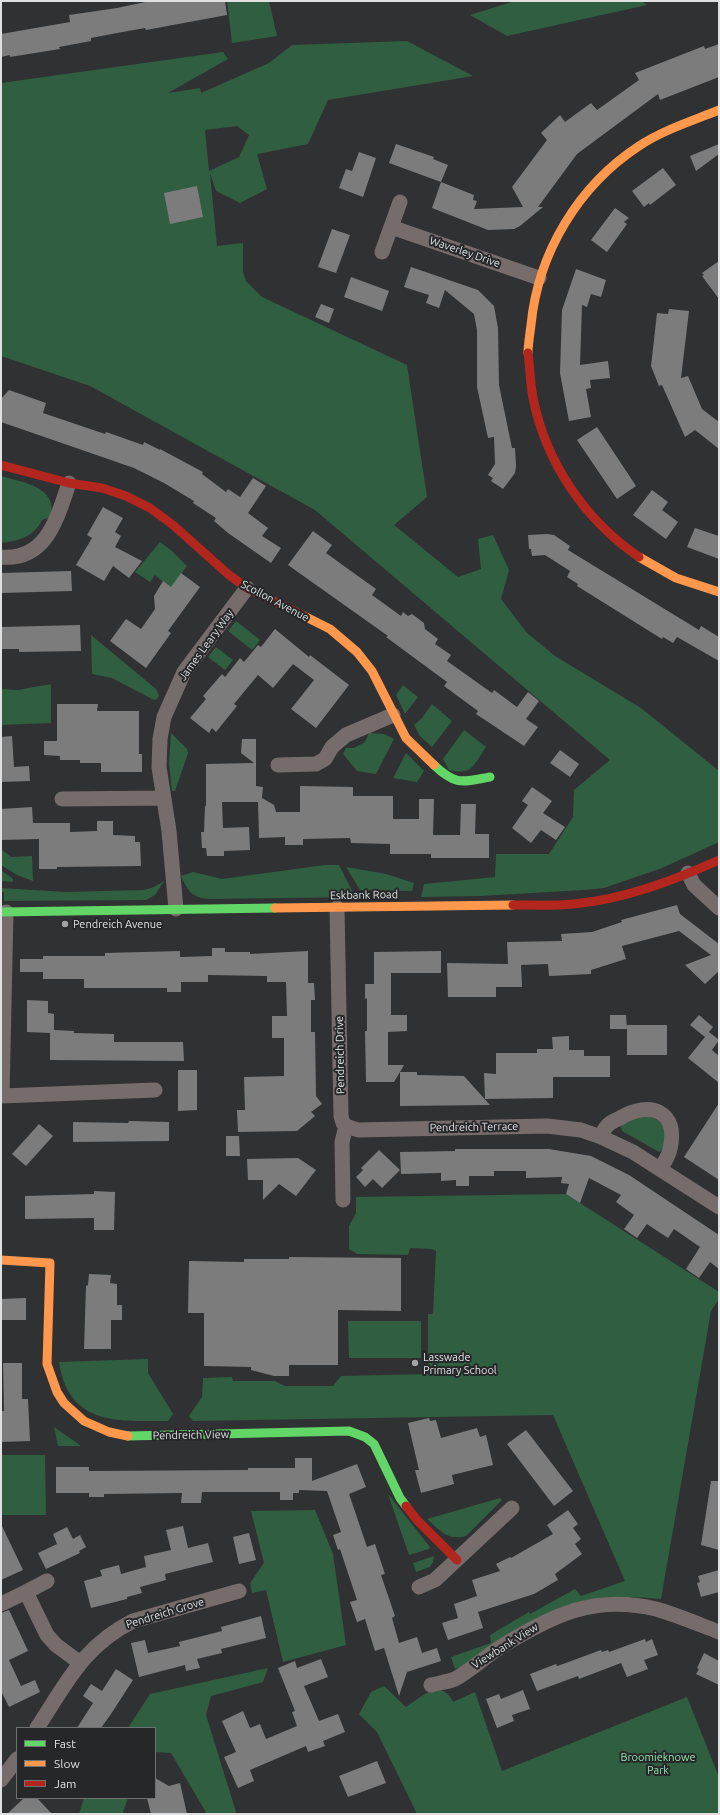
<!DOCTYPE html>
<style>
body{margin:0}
#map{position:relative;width:720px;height:1815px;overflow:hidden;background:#303132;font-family:Ubuntu,sans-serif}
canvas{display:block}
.frame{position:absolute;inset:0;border:2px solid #dfe0e2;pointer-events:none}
.legend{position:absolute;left:16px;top:1727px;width:140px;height:72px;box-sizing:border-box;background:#252729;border:1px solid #6f7173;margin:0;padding:5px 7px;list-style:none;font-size:12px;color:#dfe0e2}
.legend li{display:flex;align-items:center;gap:8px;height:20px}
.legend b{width:20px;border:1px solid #6f7173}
</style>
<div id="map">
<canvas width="720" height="1815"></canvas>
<div class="frame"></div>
<ul class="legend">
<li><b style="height:5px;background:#63d668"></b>Fast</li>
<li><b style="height:5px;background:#ff974d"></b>Slow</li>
<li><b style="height:5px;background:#b3261e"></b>Jam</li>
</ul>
</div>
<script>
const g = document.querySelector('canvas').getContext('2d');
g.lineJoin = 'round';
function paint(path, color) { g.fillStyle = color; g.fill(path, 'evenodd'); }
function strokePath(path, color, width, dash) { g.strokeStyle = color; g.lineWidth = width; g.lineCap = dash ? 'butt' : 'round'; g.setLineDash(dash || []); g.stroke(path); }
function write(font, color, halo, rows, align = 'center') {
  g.font = font + ' Ubuntu,sans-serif'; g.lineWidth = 4; g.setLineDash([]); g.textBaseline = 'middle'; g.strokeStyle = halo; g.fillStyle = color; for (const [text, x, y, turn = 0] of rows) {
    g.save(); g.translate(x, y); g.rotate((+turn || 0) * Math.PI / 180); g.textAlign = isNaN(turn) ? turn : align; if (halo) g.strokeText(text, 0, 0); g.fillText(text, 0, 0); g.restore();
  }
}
const green = new Path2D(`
 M227 1H269L277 36 232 43Z
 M515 1H642L647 5 507 36 470 15Z
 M407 41 473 76 328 100 308 144 257 154 267 189 240 203 216 191 210 173 217 246 243 243V272L246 281 262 297 407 365 427 497 394 525 458 577 481 569 478 539 493 535 509 570 501 599 527 633 555 656 641 708 719 771V842L662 868 604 888 584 890 480 896 421 897 424 884 495 877 496 854H549L573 817 574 790 610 760 315 510 90 386 1 356V83L223 52 228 59 168 93 200 88 201 93 269 63 292 45ZM237 126 249 135 239 157 209 171 205 130Z
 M1 476C24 483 57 486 51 517L42 520C34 537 18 541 1 543Z
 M160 542 172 551 187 566 171 588 155 575 150 582 135 572Z
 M236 621 260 640 252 650 228 631Z
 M91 635 156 689 159 696 157 699 154 700 112 678 92 674Z
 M216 647 233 660 225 670 208 657Z
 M51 684V723L1 725V689L18 690Z
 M403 685 418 697 405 714 396 695Z
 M432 704 452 721 432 747 420 736 414 725 422 718Z
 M464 730 486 747C474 764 473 776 449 770L443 759Z
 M171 733 187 749 188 753 175 791H172L169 764Z
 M369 733 384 734 394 739 376 774 357 771 343 754 346 748H354L365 742Z
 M406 753 424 771 417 782 393 778Z
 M1 849 11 857 32 856 33 881 17 875 1 865Z
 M325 865H339L355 897 208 899C191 897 188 891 181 876L193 872 222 879Z
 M346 867 386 874 414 883 412 891 360 890Z
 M1 870 13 879V882L1 881Z
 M164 881 155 895 146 900 4 901V892H1V888L66 892 144 890 154 887Z
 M644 1116C666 1119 668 1131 663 1150L659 1152 622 1131 621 1127 624 1122Z
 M566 1194 719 1292V1299L711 1311 661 1599C600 1592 561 1602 509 1635 492 1646 474 1662 455 1669L451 1657 491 1643 490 1635 529 1612 530 1614 575 1589 581 1596 625 1581 553 1415 193 1421 189 1416 202 1397 203 1378 232 1377 233 1381H275L285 1386H333L341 1376 428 1374V1314H433L436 1251 432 1249 410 1248 408 1255 357 1254 349 1249V1226L356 1213V1197Z
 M348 1321H421V1358H349Z
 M148 1359V1373L173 1414 168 1421C117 1421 69 1426 59 1362Z
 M54 1427 81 1446H58Z
 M1 1455H45L46 1515H1Z
 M388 1494 430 1547 429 1549 409 1555Z
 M500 1498 502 1500 466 1536C448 1541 440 1531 427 1519Z
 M315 1510 333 1554 346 1645 283 1662 266 1590 252 1593 250 1583 264 1563 251 1511Z
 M434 1556 433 1562 430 1567 416 1572 413 1563Z
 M268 1668 263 1682 211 1696 206 1715 236 1812 234 1814H207L171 1753 155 1752V1728H128L150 1694Z
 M384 1686 406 1707C422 1696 441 1677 453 1702L475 1692 502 1771 687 1697 719 1777V1814H417L377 1732 359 1714 371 1692Z
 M84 1798H128L123 1812 125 1814H79Z`);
const building = new Path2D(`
 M150 1H225L227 15 146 30 145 28 117 33 91 38V41L59 47 60 49 10 57V55L1 57V34L70 22 69 15 117 8Z
 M719 44V77L660 100 658 94 577 154 538 207H543L520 226 514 229 488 230 432 208 441 182 474 195 473 200 477 201 474 209 523 207 512 187 547 140 541 133 560 115 565 122 591 103 597 110 639 80 635 73 704 46 705 49Z
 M396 144 434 157 433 159 448 165 441 182 389 163Z
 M719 144V154L696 171 690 156Z
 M359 152 376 158 363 197 339 188 346 169 352 171Z
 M663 168 676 185 650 205 649 203 644 207 632 191Z
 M197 186 203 217 170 224 164 193Z
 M615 208 629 218 624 222 627 224 607 252 591 240Z
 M332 229 350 235 336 273 318 267Z
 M719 261V299L702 276 704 275 702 273Z
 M411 267 478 290 494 306 498 328 499 385 512 448H515L516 466 515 473 503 489 491 481 493 478 488 475 495 464 494 437 488 438 477 387V330L474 314 445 290 439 308 426 303 429 295 404 287Z
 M576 269 606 280 601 297 591 294 587 307 582 305 580 365 608 361 610 378 590 380 591 388 586 389 591 417 569 421 560 373 562 310Z
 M351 277 389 291 382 311 344 297Z
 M321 304 334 309 329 323 315 317Z
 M669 309 689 311 681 378 688 376 702 409 719 422V449L695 430 685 437 662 385 659 386 651 366 657 313 668 314Z
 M9 390 46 403 43 413 105 434 106 432 143 445 144 442 160 450V449L203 472 202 474 226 492 228 489 240 497 253 478 266 486 248 513 268 528 262 536 281 548 271 563 228 533 214 521 216 518 193 503 194 501 164 483 134 468 1 422V399Z
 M597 427 636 486 617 499 577 440Z
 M652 490 668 502 662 510 678 522 666 539 633 515Z
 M103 507 123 518 115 532 121 536 115 547 142 561 129 578 113 566 104 581 76 565 92 538 87 535Z
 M695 528 719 536V559L687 547Z
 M313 531 332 545 326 553 376 589 372 595 401 616 403 612 408 616 412 614 424 623 425 629 438 639 435 644 451 655 447 661 492 693 494 690 517 707 528 692 539 701 526 719 538 727 524 746 476 714 478 711 444 686 447 682 386 637 388 636 288 565Z
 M547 534 554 535 570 546 568 550 699 630 701 626 719 637V661L677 637 673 643 663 637 662 639 577 586 578 584 567 577 570 571 545 555 532 556 531 549H529L528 535Z
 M71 571 72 591 1 593V573Z
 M181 573 200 587 168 631 171 633 146 668 110 641 126 619 141 629 155 609 154 596 163 581 171 587Z
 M80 625 81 651 19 652V649H1V627Z
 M275 629 309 657 310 655 349 685 316 728 291 709 314 680 293 664 273 688 258 675 234 704 237 706 216 732 212 728 209 733 190 718 206 699 203 696 222 674 225 677 240 658 244 662 258 645 261 647Z
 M57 704H98L97 711H139V754H142V772H101V763H80V760H60V756L44 755V741H57Z
 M12 736 14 767 29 766 30 781 1 782V737Z
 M242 739H256V786L263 787 262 798 274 805 276 812H300V786L353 787V796H393V819H419V799H434L433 835H460L461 804H476L475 834H489V858H431V854H390V844L351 843 350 838 303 839V845H285V837L259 838 258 802H222L223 828 249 827 250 850 224 851V856H207L206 848H202L201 832H204L205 806H206V764L254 763 241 753Z
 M560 750 579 764 570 777 550 763Z
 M532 787 552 801 543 813 565 827 556 840 541 830 531 843 512 828 528 805 522 801Z
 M32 807 33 823H70V832L97 831V821H113V835L135 836V842H140L141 866 57 867V869H39V839L1 840V809Z
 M677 905 680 914 719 944V971L705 984 685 965 711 955 679 931 622 946 626 959 591 970V974L549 976 548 964 521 965 522 987H496V997H448L447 963 508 964 507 942 562 941 561 934 592 932 622 922 621 920Z
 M212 948H225V952H250V954L308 951V983H314L315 1000H311V1032H315L316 1096 322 1104 311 1112 315 1116 297 1131 238 1132 237 1110H245L244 1077 284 1076V1038H272V1016H287L286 982H267V976L208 975V982H181V992H167V988H84V979H43V972H20V959H43V956H105V953L180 951V957L212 956Z
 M441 951V973H391V1015H407V1031L388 1032V1065H404L400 1072H417V1075L464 1076 490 1105 400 1106V1072L394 1082H366L365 1031H367V998L365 999V984H374V952Z
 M27 1000 48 1001V1013L54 1014V1030L74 1031V1033L114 1034V1042H183L184 1061 50 1060V1033L27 1032Z
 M610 1015H626L627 1029V1025H667V1055H627V1029H610Z
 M699 1015 713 1027 705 1037 690 1025Z
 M709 1032 719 1040 712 1050 719 1056V1083L688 1058Z
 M569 1036V1050H584V1056H610V1077H553V1098L485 1099 484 1073 496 1074V1053H537V1049H553L552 1037Z
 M178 1070H197V1110L178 1111Z
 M719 1103V1180L684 1157Z
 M129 1121 169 1122V1141L73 1142V1122L128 1123Z
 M39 1124 53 1136 26 1166 12 1154Z
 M226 1136H239L240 1156H226Z
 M455 1149H549L591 1156 629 1175 719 1235V1269L710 1262 699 1278 686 1269 700 1247 674 1229 668 1238 647 1224 637 1238 624 1229 634 1215 616 1202 621 1195 589 1178 580 1203 566 1194 569 1184 561 1183 562 1177 526 1178V1171H494V1176H469V1186H456V1180L441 1181V1173L401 1174 400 1152 455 1151Z
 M379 1150 400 1170 382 1188 373 1179 365 1187 356 1177 363 1170 361 1168Z
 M298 1158 316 1170 296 1196 279 1184 263 1200V1180H248L247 1159Z
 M94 1191 115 1192 114 1230H94V1218L25 1219V1196L94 1194Z
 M289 1257 401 1258V1311L338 1310V1365H289V1376H274L251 1370V1367L204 1366V1313H188L189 1261 244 1262V1259H289Z
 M89 1274 111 1275 110 1283 117 1284V1305H122V1320H111V1349H84L86 1286 88 1285Z
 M26 1298V1320H1V1299Z
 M3 1363H22V1399H28L30 1441 1 1442V1411H4Z
 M429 1418 430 1421 436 1420 441 1438 477 1428 480 1437 486 1435 493 1465 452 1475 454 1484 421 1493 415 1470H419L408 1423Z
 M526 1430 573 1491 554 1506 507 1444Z
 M295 1458H312V1481L357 1464 366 1487 349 1494 367 1547 375 1544 385 1574 381 1575 395 1616 392 1618 399 1643 417 1637 422 1653 437 1648 441 1661 407 1672 399 1696 384 1648 375 1651 365 1619 357 1622 350 1602 357 1600 340 1549 338 1550 333 1535 341 1532 327 1491 299 1490V1493H293V1500H280V1492H202L201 1503H181L182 1493 104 1494V1497H89V1493H56V1467H89V1471L248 1470V1468H295Z
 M711 1481H719V1550L701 1545Z
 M568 1510 578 1524 573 1528 581 1539 575 1544 582 1554 555 1574 558 1580 534 1594 478 1612 483 1628 448 1640 442 1623 458 1618 454 1604 477 1596 472 1580 500 1571 496 1564 510 1557 511 1558 553 1534 547 1525Z
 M1 1524 23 1570 1 1580Z
 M183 1526 188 1548 208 1543 213 1562 165 1574 166 1580 140 1587 142 1593 127 1597V1599L91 1608 84 1581 102 1576 100 1570 119 1565 121 1574 146 1567 144 1556 171 1550 166 1530Z
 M67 1527 73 1539 80 1535 86 1547 79 1551 80 1553 46 1569 38 1553 57 1544 53 1534Z
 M249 1533 256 1560 239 1564 233 1537Z
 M719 1570V1592L701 1597 697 1583 700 1582 698 1576Z
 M9 1610 28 1651 9 1660 21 1686 35 1680 40 1692 9 1707 1 1691V1613Z
 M261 1616 266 1638 221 1649 222 1653 197 1659 200 1668 186 1671 185 1665 139 1677 131 1643 145 1640 148 1653 180 1646 179 1642 222 1631 221 1627Z
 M645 1639 646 1642 652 1639 658 1655 644 1660 648 1669 627 1677 621 1663 579 1679 578 1676 537 1691 530 1674 556 1664 557 1666 563 1664 601 1650 602 1652 608 1650 609 1652Z
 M704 1653 719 1661V1685L696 1674 699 1669 697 1668Z
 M321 1659 328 1677 304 1686 319 1721 338 1714 345 1732 323 1741 325 1746 308 1752 306 1746 250 1770 254 1781 238 1788 224 1757 236 1752 222 1721 243 1711 250 1728 260 1724 266 1739 297 1726 292 1712 295 1711 278 1668 295 1661 297 1668Z
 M116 1669 133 1680 111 1714 101 1728H77L93 1703 83 1696 91 1684 102 1691Z
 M523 1690 530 1709 512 1715 514 1721 497 1728 486 1699 499 1694 501 1699Z
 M377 1761 386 1783 348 1797 339 1776Z
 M155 1778 169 1786 180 1783 187 1814H151L147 1798H155Z
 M24 1798H37L52 1814H7Z`);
const street = new Path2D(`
 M391 227 539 278
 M382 252 400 202
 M1 557C47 561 57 518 69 483
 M278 765 316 764 325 759 332 747 346 735 393 715
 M62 799 163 798
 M688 873 694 885 719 908
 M337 908 341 1116 343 1123 346 1126 342 1142 343 1200
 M176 909 169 831 159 767 160 739 164 717 184 672 247 588
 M1 1096 155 1090
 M2 1096 6 912
 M346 1126 358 1130 547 1126 581 1130 601 1137 633 1152 719 1207
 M601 1137C603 1133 604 1129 607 1126 610 1122 616 1120 620 1118 650 1100 679 1111 670 1149 669 1156 664 1162 661 1168
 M47 1581 26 1592 47 1635 56 1645 79 1662
 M419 1587 435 1580 512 1508
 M1 1604 26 1592
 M431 1685C438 1683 448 1682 455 1679 471 1670 486 1656 502 1646 553 1615 595 1594 656 1609 677 1615 698 1624 719 1632
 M37 1728C66 1684 83 1646 133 1621L239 1591
 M1 1780 17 1759`);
const fast = new Path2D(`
 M434 765C456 786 462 782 490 777
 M1 912 275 908
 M128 1436 349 1431 365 1437 374 1444 400 1498 406 1506`);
const slow = new Path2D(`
 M528 353C528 344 530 334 531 325 538 253 578 186 639 146 663 130 692 121 719 110
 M639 557 676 578 719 592
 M304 616 330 629 357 652 372 671 406 738 434 765
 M275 908 513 905
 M1 1260 50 1263 47 1364 57 1392 64 1403 84 1421 109 1432 128 1436`);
const jam = new Path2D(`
 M528 353C530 367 530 383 533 398 546 463 585 520 639 557
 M1 465 69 483 102 488 126 496 150 508 173 525 229 575 247 588 304 616
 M513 905C533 905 554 906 574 904 625 899 672 881 719 860
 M406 1506 417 1520 457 1560`);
const markers = [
 [65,924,4,"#a2a3a4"],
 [415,1363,4,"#a2a3a4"]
];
const streetNames = [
 ["Waverley Drive",465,252,19],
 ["Scollon Avenue",275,601,28],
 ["James Leary Way",206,645,-54],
 ["Eskbank Road",364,895,-1],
 ["Pendreich Drive",340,1055,-91],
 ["Pendreich Terrace",474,1127,-1],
 ["Pendreich View",191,1435,-1],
 ["Pendreich Grove",165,1613,-17],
 ["Viewbank View",505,1646,-32]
];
const poiNames = [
 ["Pendreich Avenue",73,924],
 ["Lasswade",423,1357],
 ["Primary School",423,1370]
];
const parkNames = [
 ["Broomieknowe",658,1757],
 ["Park",658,1770]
];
paint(green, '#2f5f40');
paint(building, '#7c7c7d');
strokePath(street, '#776c6c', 15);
strokePath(fast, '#63d668', 9);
strokePath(slow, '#ff974d', 9);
strokePath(jam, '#b3261e', 9);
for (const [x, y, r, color] of markers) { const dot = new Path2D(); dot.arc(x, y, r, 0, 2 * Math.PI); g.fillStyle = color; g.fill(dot); strokePath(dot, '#252729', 1.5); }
write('11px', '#dfe0e2', '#252729', streetNames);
write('11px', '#dfe0e2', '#252729', poiNames, 'left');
write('11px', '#90e4aa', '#252729', parkNames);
</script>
